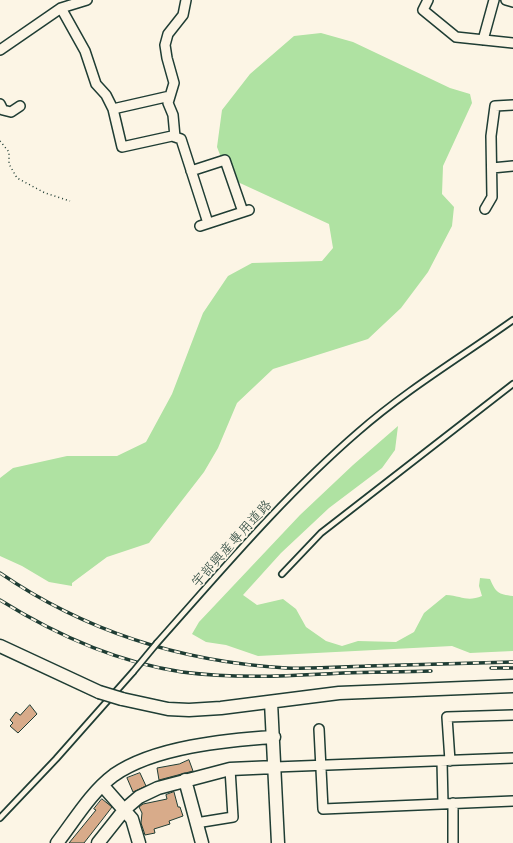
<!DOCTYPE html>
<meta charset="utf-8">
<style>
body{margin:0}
canvas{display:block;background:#fcf5e5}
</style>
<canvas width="513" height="843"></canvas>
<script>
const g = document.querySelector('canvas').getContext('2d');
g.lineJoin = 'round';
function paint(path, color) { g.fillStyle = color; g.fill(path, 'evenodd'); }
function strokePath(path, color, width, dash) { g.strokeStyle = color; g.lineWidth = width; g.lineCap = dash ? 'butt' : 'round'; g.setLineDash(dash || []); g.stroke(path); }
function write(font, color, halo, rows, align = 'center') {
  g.font = font + ' "Patrick Hand","Klee One",sans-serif'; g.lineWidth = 3.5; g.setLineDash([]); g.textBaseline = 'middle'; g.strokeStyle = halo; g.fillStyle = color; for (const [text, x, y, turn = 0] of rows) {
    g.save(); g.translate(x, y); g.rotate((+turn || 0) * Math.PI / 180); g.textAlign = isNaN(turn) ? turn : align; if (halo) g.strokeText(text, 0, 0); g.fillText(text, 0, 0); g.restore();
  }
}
const green = new Path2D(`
 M321 33 353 42 450 88 470 94 472 103 443 166 442 194 454 207 452 226 428 272 401 308 368 339 273 369 237 403 218 448 204 472 149 543 107 557 72 583V586L49 582 22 566 0 556V478L13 468 67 456H117L146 442 172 394 203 313 228 276 252 263 322 261 333 248 329 224 229 178 217 147 222 110 250 74 294 36Z
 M398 426 395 450 382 468 329 508 281 553 243 595 257 605 283 599 296 609 306 627 326 641 342 646 358 641 396 642 414 632 424 613 446 595C462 596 467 602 482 596L479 586 480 578 490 579C496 593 498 594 513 596V651L470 653 452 646 258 656 226 645 206 642 192 634 199 622 300 515 353 465Z`);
const building = new Path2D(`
 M30 705 37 714 18 733 10 726 13 723 10 720 16 712 20 715Z
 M189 760 193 771 159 780 157 768 179 764Z
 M140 773 146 786 133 792 127 778Z
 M174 792 178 807H180L183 816 169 821 170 824 154 829 155 833 145 835 141 823 142 813 139 807 143 804 167 799 166 795Z
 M102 799 112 807 102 820 84 843H69L96 810 94 809Z`);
const path = new Path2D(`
 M0 141 9 152V164L17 178 45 193 70 201`);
const lane = new Path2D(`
 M282 574 321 533 513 384
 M157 643C222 570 284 496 358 432 406 390 461 357 513 320
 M0 818 56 759 133 672`);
const street = new Path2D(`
 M428 0 423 10 456 37 513 43
 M506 0 513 2
 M61 8 85 51 96 84 106 95 113 109 122 147 172 136 181 139 208 223
 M483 40 494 0
 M0 50 61 8 87 0
 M0 104 3 110 11 112 20 106
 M113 109 170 96
 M175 137 173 115 168 103 174 83 167 58 165 45 168 34 183 15 186 0
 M492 168 513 166
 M191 171 225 160 243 212
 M485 209 492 197 491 136 495 106 513 105
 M200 226 249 210
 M319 729 323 809 513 801
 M442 761 443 804
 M450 761 447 717 513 715
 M275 767 513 758
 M453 803V843
 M196 823 233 817 230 769`);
const secondary = new Path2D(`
 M0 646 99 692
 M122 699 168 709 189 710 221 708 339 693 513 686
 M271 702 278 843
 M185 780 202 843
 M103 786 132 819 139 843
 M57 843C74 821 91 792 114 775 154 747 226 740 274 737
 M98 843 125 809 139 797 158 788 230 769 275 767`);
const rail = new Path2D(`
 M0 573C86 632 183 662 286 668 313 669 341 667 368 666 416 665 465 663 513 662
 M0 600C56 635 116 662 182 672 236 679 290 676 343 673 372 672 402 672 431 671
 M491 668H513`);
const laneBridge = new Path2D(`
 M133 672 157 643`);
const secondaryBridge = new Path2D(`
 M99 692 122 699`);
const streetNames = [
 ["宇部興産専用道路",232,544,-48]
];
paint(green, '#afe2a2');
paint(building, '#d8ab8a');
strokePath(building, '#1f3d34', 1);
strokePath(lane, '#1f3d34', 8);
strokePath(street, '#1f3d34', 12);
strokePath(secondary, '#1f3d34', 15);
strokePath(path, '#1f3d34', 1.5, [1, 3]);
strokePath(lane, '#fcf5e5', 4.5);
strokePath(street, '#fcf5e5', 9);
strokePath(secondary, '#fcf5e5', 12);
strokePath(rail, '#1f3d34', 3.5);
strokePath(rail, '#fcf5e5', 2, [6]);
strokePath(laneBridge, '#1f3d34', 8, []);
strokePath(secondaryBridge, '#1f3d34', 15, []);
strokePath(laneBridge, '#fcf5e5', 4.5);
strokePath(secondaryBridge, '#fcf5e5', 12);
write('14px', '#1f3d34', '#fcf5e5', streetNames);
</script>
